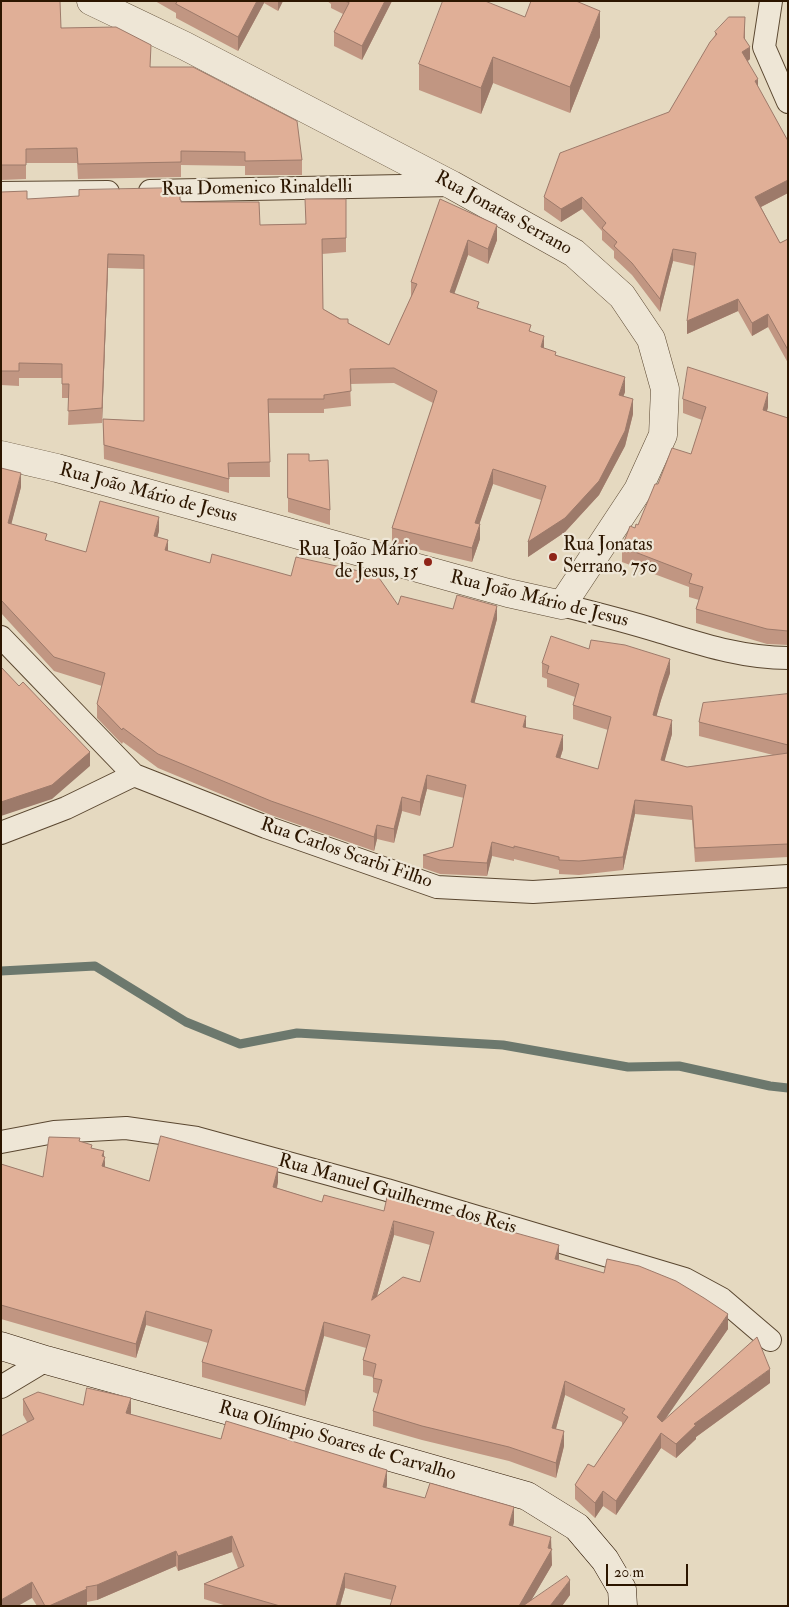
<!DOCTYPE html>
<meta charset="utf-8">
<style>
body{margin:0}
#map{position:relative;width:789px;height:1607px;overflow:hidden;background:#e5d9c0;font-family:"IM FELL Double Pica",serif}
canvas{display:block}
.frame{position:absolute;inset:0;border:2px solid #2c1600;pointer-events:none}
.scale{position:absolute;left:606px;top:1564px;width:82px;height:22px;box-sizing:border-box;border:2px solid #2c1600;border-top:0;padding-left:6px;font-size:15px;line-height:18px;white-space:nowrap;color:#2c1600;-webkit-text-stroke:4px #eee6d6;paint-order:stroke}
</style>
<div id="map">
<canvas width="789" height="1607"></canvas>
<div class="frame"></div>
<div class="scale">20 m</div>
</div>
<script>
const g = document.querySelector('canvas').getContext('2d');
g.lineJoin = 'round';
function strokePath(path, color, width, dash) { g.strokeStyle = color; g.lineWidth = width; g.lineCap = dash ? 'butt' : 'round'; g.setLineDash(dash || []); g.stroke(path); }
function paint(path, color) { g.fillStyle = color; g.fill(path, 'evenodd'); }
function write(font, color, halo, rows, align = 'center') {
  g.font = font + ' "IM FELL Double Pica",serif'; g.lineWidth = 4.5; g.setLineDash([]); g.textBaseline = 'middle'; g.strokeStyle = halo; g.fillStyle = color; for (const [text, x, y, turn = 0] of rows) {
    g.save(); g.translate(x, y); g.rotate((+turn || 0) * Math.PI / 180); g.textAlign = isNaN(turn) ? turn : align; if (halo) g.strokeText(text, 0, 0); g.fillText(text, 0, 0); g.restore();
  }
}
const stream = new Path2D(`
 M1 971 95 966 186 1022 240 1044 297 1033 503 1045 628 1067 679 1066 770 1086 788 1088`);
const minor = new Path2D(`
 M771 1 764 47 788 102
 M150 191 452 185
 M1 193 108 192
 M562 605C594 613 626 621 658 631 701 644 742 658 788 658
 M1 637 134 775 266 827 437 887 533 892 788 876
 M1 833 66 808 134 775
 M1 1142 54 1132 126 1128 197 1138 387 1190 685 1279 722 1299 770 1340
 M1 1387 46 1360`);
const tertiary = new Path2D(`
 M1 455 57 468 508 593 562 605 638 490 663 435 665 389 651 339 622 296 574 253 452 185 185 46 91 1`);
const secondary = new Path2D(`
 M1 1346 46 1360 226 1410 527 1496 577 1527 605 1560 622 1589 623 1606`);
const wall = new Path2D(`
 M1 1 150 67 302 160V175H245V166L181 165V177L78 179 77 163H26V179L1 180Z
 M155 1H283L278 11 264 3 238 51 176 18V13Z
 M327 1H392L362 60 334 46V32L343 14 331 8V4Z
 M525 17 600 37 570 113 493 83 481 114 419 90V64Z
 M745 30V39L750 59 748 61 758 87 788 141V193L761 207 780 243 788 239V363L768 327 752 336 738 311 687 334 695 266 673 261 660 312 632 275 614 258V251L602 240V231L582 209 561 222 544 210V197L669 112 715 35V32Z
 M1 192 27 199 180 200 181 202 260 225 305 224 346 199V252L322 254 323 309 389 345 411 297V282L440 199 497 240 488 264 468 255 454 293 479 308 531 331 544 348 556 355 625 392 623 396 633 414 625 446 599 495 565 532 528 557 541 500 493 484 479 524 480 539 472 562 392 543V528L433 403 394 383 350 384 351 406 324 409V413H269L270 477H229V493L104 459 103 419 144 421V269L108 268 102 423 68 425 69 398H62V378H19V386L1 385Z
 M683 399 768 407 767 411 788 418V645L767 644 696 623V609L699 600 689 597V587L622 562V547L635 528 638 525 658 484 691 454 702 420 683 413Z
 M288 454 330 510V525L288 512Z
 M1 468 21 487 11 524 47 541 86 552 159 531 157 537 168 551 210 563 291 576 398 605 453 609 497 619 474 703 526 728 563 749 560 759 598 769 608 730 573 719V705L575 697 547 687V679L542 677V663L589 649 670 673 661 700 656 716 672 734 664 761 687 767 773 755 699 736V722L788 694V857L695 862 692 820 635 814 623 870 579 875 559 874V870L514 859V861L492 856 487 876 440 874 423 868V855L453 847 464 798 427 789 420 816 402 811 394 843 377 839 374 851 271 815 158 768 123 742 122 744 97 718V704L102 686 54 671 1 613Z
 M80 1141 104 1156 105 1167 149 1181 278 1182 277 1188 322 1202 559 1260 728 1329 664 1420 770 1383 696 1437V1439L676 1458 661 1448 616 1515 603 1506 595 1518 575 1499V1485L594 1467 622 1426V1422L565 1395 556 1429 564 1446 556 1478 509 1461 422 1440 373 1426V1411L378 1394 373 1392V1377L363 1375V1360L366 1348 324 1336 305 1406 202 1377V1362L208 1343 146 1325 136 1358 1 1319V1164L43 1177ZM394 1235 430 1245 420 1282 377 1296Z
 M23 1399 83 1405 131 1413 130 1414 387 1485 386 1488 514 1522 513 1526 551 1549 552 1565 531 1600 570 1595 562 1606H390L392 1600 345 1588 340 1606H227L204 1599V1584L238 1568 232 1552 178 1571 176 1566 97 1600 87 1602V1605L84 1606H37L32 1598 27 1422 23 1415Z`);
const shadedWall = new Path2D(`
 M257 1H264V3L238 51V37Z
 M278 1H283L278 11Z
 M385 1H392L362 60V46Z
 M600 11V37L570 113V87Z
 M745 17V30L744 50V38Z
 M750 47V59L742 65V52Z
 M493 57V83L481 114V88Z
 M758 79V92L755 81Z
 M788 180V193L755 210V197Z
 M582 197V209L561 222V209Z
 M497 225V240L488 264V249Z
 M468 240V255L450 306V292Z
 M673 249V261L660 312V299Z
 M108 254V268L102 423V408Z
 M738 299V311L687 334V321Z
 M768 314V327L752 336V323Z
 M544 336V351L541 347Z
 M625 377V392L619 409V395Z
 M768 393V407L763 424V410Z
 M633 399V414L625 446 599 495 565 532 528 557V542Z
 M493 469V484L475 537V523Z
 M21 473V487L8 537V523Z
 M159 517V531L154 550V536Z
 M480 524V539L472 562V548Z
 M168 540V554L165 550Z
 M497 606V619L471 716V702Z
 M670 659V673L661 700 653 729V715L661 686Z
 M526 716V730L523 727Z
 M672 720V734L661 774V760Z
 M563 735V749L556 771V757Z
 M90 752V766L52 799 1 816V802Z
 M427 775V789L420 816V802Z
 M402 797V811L394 843V829Z
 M635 800V814L623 870V857Z
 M377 825V839L374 851V837Z
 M492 842V856L487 876V863Z
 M104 1151V1162L105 1157V1171L102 1180V1156Z
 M278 1168V1182L273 1201V1187Z
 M394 1221V1235L372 1314V1300Z
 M559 1245V1260L555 1259Z
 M146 1311V1325L136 1358V1344Z
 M728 1314V1329L657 1431V1417Z
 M324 1322V1336L305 1406V1391Z
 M770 1369V1383L696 1437V1439L676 1458V1444L694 1424Z
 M565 1381V1395L552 1443V1428Z
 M131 1398V1413L126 1428V1413Z
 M564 1431V1446L556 1478V1463Z
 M661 1433V1448L616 1515V1501Z
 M387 1470V1485L383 1502V1487Z
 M603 1491V1506L595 1518V1503Z
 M514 1507V1522L509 1540V1525Z
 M232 1536V1552L178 1571V1556Z
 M551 1537 552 1565 528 1606H519L548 1548Z
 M176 1551V1566L97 1600V1585Z
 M345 1573V1588L340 1606H336Z
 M570 1580V1595L562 1606H550Z
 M32 1582V1598L18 1606H1V1600Z
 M87 1589V1605L84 1606H49Z`);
const building = new Path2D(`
 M1 1H60L61 28 116 27 151 45 150 67H193L297 121 302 160 245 161V152L181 151V162L78 164 77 148 26 149V165H1Z
 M178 1H257L238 37 176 4Z
 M345 1H385L362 46 334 32 349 3Z
 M443 1H485L525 17 531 1H576L600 11 570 87 493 57 481 88 419 64Z
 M729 17H745L744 38 750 47 742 52 758 79 755 81 788 141V180L755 197 780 243 788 239V350L768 314 752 323 738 299 687 321 696 253 673 249 660 299 632 263 614 246 617 242 602 228 606 223 582 197 561 209 544 197 560 153 669 112 710 42 717 34 715 32Z
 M180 188V200H181V202H259L260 225 306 224 305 199H346V238L322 239 323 309 340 319H348V323L389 345 417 284 411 282 440 199 497 225 488 249 468 240 450 292 479 302 477 308 531 325 529 331 544 336 541 347 556 352 555 355 625 377 619 395 633 399 625 431 599 481 565 518 528 542 546 486 493 469 475 523 480 524 472 548 392 528 437 391 394 368 350 369 351 391 324 395V399H268L270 462 228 463 229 479 104 445 103 419 144 421V255L108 254 102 408 68 411 69 384H62V364L19 363V371H1V192L27 191V199L79 196V190Z
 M688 367 768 393 763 410 788 418V631L767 629 696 609 703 587 689 583 692 574 622 547 630 526 635 528 636 524 638 525 655 484H658L672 448 691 454 706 407 683 399Z
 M288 454H309V461L328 460 330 510 288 498Z
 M1 468 21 473 8 523 47 534 45 540 86 552 100 501 159 517 154 536 168 540 165 550 210 563 212 554 291 576 296 557 377 575 398 605 401 596 453 609 457 595 497 606 471 702 526 716 523 727 563 735 556 757 598 769 611 717 573 705 579 684 547 673 549 666 542 663 551 636 589 649 591 640 625 645 670 659 661 686 653 715 672 720 661 760 687 767 788 753V844L695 848 692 806 635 800 623 857 579 861 559 860V857L514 846V848L492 842 487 863 440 860 423 855 453 847 466 785 427 775 420 802 402 797 394 829 377 825 374 837 271 801 158 754 123 728 122 730 97 704 105 673 54 657 1 600Z
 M1 667 19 686 23 682 90 752 52 785 1 802Z
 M788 694V745L699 722 703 703Z
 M161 1136 278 1168 273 1187 322 1202 324 1195 384 1211 387 1197 559 1245 555 1259 604 1273 607 1259 639 1266 676 1281 704 1298 728 1314 657 1417 662 1422 757 1337 770 1369 694 1424 696 1425 676 1444 661 1433 616 1501 603 1491 595 1503 575 1485 588 1464 594 1467 628 1417 622 1413 625 1409 565 1381 552 1428 564 1431 556 1463 509 1447 422 1426 373 1411 382 1380 373 1378 376 1364 363 1360 370 1335 324 1322 305 1391 202 1362 212 1330 146 1311 136 1344 1 1305V1164L43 1177 49 1137 80 1138 79 1141 92 1145 91 1148 104 1151 102 1156 105 1157 102 1166 149 1181ZM394 1221 434 1232 420 1282 403 1277 372 1300Z
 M87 1388 131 1398 126 1413 221 1439 226 1421 387 1470 383 1487 425 1498 430 1483 514 1507 509 1525 551 1537 548 1548 552 1549 519 1606H390L396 1586 345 1573 336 1606H280L204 1584 244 1566 232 1536 178 1556 176 1551 97 1585 86 1587 87 1589 49 1606H45L32 1582 1 1600V1436L34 1419 23 1399 38 1392 83 1405Z
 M567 1576 570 1580 550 1606H523Z`);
const markers = [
 [553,557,5,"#8f2418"],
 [428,562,5,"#8f2418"]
];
const streetNames = [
 ["Rua Domenico Rinaldelli",257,189,-1],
 ["Rua Jonatas Serrano",503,214,29],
 ["Rua João Mário de Jesus",148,494,15],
 ["Rua João Mário de Jesus",539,600,14],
 ["Rua Carlos Scarbi Filho",346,854,19],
 ["Rua Manuel Guilherme dos Reis",397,1195,16],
 ["Rua Olímpio Soares de Carvalho",337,1442,16]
];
const poiNames = [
 ["Rua Jonatas",563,546],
 ["Serrano, 750",563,568],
 ["Rua João Mário",418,551,"right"],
 ["de Jesus, 15",418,573,"right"]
];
strokePath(stream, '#6c786d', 9);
strokePath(minor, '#5a4730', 24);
strokePath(tertiary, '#5a4730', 29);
strokePath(secondary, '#2c1600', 29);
strokePath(minor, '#eee6d6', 22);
strokePath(tertiary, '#eee6d6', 28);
strokePath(secondary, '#eee6d6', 28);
paint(wall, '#c19682');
paint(shadedWall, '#9d7a6a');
paint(building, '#e0af97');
strokePath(building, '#9d7a6a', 1);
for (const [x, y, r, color] of markers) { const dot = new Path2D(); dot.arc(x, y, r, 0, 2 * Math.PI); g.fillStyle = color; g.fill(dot); strokePath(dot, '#eee6d6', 2); }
write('19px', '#2c1600', '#eee6d6', streetNames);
write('19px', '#2c1600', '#eee6d6', poiNames, 'left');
</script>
